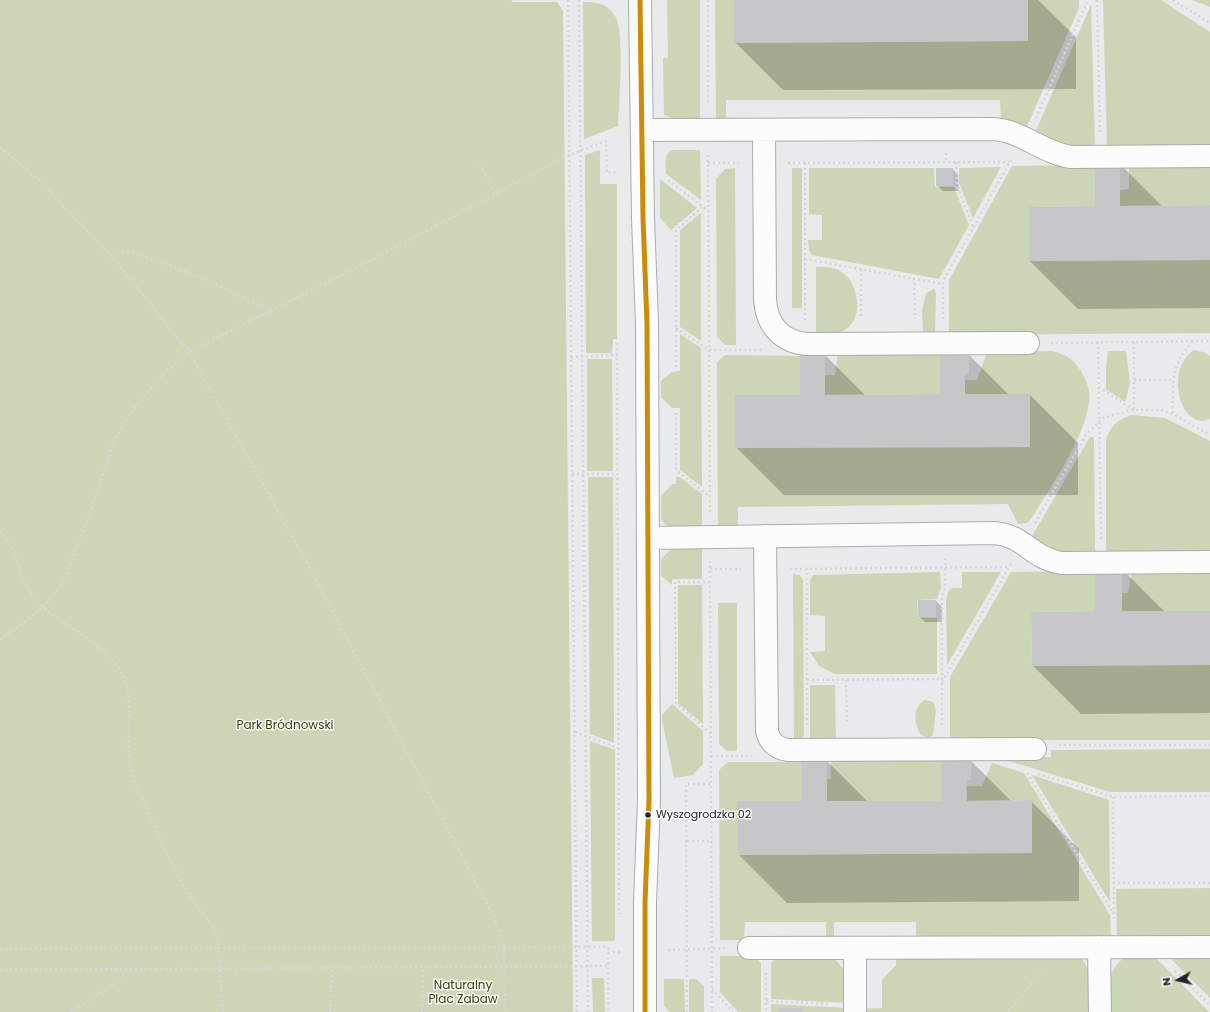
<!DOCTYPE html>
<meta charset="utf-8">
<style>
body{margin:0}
#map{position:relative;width:1210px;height:1012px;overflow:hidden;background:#e9eaec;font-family:Poppins,sans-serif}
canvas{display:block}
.north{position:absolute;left:1158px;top:960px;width:40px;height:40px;-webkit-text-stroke:3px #f6f8fa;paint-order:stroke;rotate:262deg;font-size:11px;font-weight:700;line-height:16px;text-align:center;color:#222324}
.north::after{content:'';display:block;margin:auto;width:14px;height:18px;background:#222324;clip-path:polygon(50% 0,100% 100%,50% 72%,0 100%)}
</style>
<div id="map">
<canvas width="1210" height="1012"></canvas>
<div class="north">N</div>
</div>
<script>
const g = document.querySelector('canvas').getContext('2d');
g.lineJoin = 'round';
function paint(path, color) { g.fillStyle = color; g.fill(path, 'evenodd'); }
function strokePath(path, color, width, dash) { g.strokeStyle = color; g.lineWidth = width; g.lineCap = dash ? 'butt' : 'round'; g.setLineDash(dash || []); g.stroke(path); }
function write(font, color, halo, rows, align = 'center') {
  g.font = font + ' Poppins,sans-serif'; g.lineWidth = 3; g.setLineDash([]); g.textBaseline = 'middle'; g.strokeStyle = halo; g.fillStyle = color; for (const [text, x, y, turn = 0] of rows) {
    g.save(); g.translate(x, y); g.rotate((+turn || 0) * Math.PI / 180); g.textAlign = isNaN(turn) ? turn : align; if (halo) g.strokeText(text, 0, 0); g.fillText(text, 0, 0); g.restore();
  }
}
const green = new Path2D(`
 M0 0H511L513 2H557L563 11 573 1012H0Z
 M667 0H700V119L673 118 664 115 663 58H668Z
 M715 0H734L735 43 1028 41V0H1079V8L1025 131 1001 118 1000 100H726V118L716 119Z
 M1103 0H1161L1210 32V148H1107Z
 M1192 0H1210V7Z
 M583 2C597 2 608 4 615 16 625 31 619 104 618 126L584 139Z
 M1091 5 1095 148 1059 149 1034 135Z
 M600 150V184H617V339H613L612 353H586L585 155Z
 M674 150H700L701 200 666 174C666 165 663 152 674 150Z
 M1094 165 1095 206 1029 207V261L1210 260V333L949 335V280L1012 166Z
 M1129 165H1210V205L1120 206V190L1129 189Z
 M1001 167 973 218 959 183V168Z
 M735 168 736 345H725L717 337 716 179 725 169Z
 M792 168H802V308H792Z
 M809 168H934L935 187H954L969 225 939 279 812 255 809 249 808 240H822V215L809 214Z
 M660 179 697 208 671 230 660 218Z
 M701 213V341L680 327V230Z
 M816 267C826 267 835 267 843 273 858 284 863 314 849 327 840 335 826 334 816 336Z
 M934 289 936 293 935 335H923L922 311 926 293Z
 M680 334 701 348 702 487 680 470V408H672L661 397V381L672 372 680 371Z
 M1194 350 1203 352 1210 356V419C1182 432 1163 371 1194 350Z
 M1052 351C1066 354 1075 360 1082 373 1087 382 1091 392 1089 402 1084 440 1051 486 1031 519L1027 523 1018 524 1008 504 738 507V530H718L717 362 725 355 800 356V395H735L736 448 1030 447V394H965V380H977L987 352Z
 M1108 351H1126L1130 383 1125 402 1106 389V367Z
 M940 352V394L825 395V375H835L838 353Z
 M587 359H612L613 471H587Z
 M1132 415 1165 418 1210 441V553L1106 554V441C1109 427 1118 419 1132 415Z
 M1090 437H1093L1094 439 1095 554 1060 555 1032 539V536Z
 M588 477H613L614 743 590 734Z
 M676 477H680L702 494V530H672L661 520V496L672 484H676Z
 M673 547H702V579H672V585L661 576V559Z
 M1210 570V611H1122V593H1128L1132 571Z
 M1095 571V611L1031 612 1032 666 1210 665V740H952L950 735V677L1011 572Z
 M940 572 941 588 937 599 917 600 918 618H937V674H835L819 666 810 652 825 651V616L810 615V580L813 575Z
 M962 572H1001L947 665 946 599 950 588H962Z
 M793 574 800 575 803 580 804 734 802 739 794 742Z
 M678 585H702L703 724 678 703Z
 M718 603H737V751H727L719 744Z
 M810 685H835L836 742H810Z
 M925 700 933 702 936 710 933 735 929 738 921 735C914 724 912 707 925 700Z
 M672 704 703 731V764L693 775 674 778 662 720V715Z
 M590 741 615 750V941H592Z
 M1210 749V792H1110L996 757H1051V750Z
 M831 758 941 759V801H827V779H831Z
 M728 762H802V801L737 802 738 855 1031 853V800L967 801V786H982L992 763 1024 773 1110 915 1111 939 916 940V922H834V940H826V922H745L744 940H720L719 770Z
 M1032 775 1109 800 1110 903V902Z
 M1210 888V939H1117L1116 889Z
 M1210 954V998L1171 959V957Z
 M896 955 1080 958C1094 968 1089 996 1089 1012H862V1009L882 1008V980L896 965Z
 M720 956H753L761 963V1012H738L720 992Z
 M779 956 834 958 845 971 848 1003 771 999V963Z
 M1155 957 1209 1012H1110C1110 991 1105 971 1124 958Z
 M592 978H604L605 1012H593Z
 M664 979H684L685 1012H670L664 1006Z
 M689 979H696L704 986V1012H689Z
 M771 1004 847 1008V1012H803V1008H779V1012H771Z`);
const shadow = new Path2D(`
 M735 0H1038L1076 37V89L783 90 735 42Z
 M1095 166H1122L1163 207 1210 206V308L1078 309 1030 261 1096 207Z
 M953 169 958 175 959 191H943L937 185Z
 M968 354 1009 395H1030L1078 443V495H784L736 447 801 396 825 355 866 396 941 395Z
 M1096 572H1125L1165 612H1210V713L1081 714 1033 666 1096 612Z
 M936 601 942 607V622H925L919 617Z
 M970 760 1012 802 1031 801 1079 849V901L787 903 739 855 803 802 827 761 868 802H942Z`);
const building = new Path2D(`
 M734 0H1028V41L734 43Z
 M1094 165H1122L1123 168 1120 169V206L1210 205V260L1029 261V207L1095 206Z
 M936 168H953V186H936Z
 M940 353H969V374H965V394H1030V447L735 448V395H800V354H825V395L940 394Z
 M1095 571H1125L1126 574H1122V611H1210V665L1032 666 1031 612 1095 611Z
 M918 600H936V617H918Z
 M941 759H971V780H966L967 801 1032 800V853L738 855 737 801H802V760H827V801H941Z
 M779 1008H803V1012H779Z`);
const path = new Path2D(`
 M568 0 577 1012
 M579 0 588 1012
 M708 0V105
 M1097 0 1100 133
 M1173 0 1210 23
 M1036 118 1088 0
 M0 147 41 182 114 259 189 352 306 561 494 917 504 947 505 1012
 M946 153V162
 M708 155 710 514
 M956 162 957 185 973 227
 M708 163H739
 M788 163 1009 162
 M480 165 496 194
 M668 180 708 211
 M117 250 132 252 198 276 263 307
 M805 259 943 284
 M861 269V319
 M914 278 915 319
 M943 319V281L1011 160
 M805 320V163
 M676 328 709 350H762
 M1098 342 1101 539
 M1134 342V410
 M617 343 619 914
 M1051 343 1210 341
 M571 357 618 355
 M676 367V230L702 207
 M1134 380H1173
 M1099 387 1134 410
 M676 413V470L709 496
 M1173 413C1172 384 1171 365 1192 342
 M572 474H617
 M1035 523 1086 435 1103 418 1131 410H1161L1173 414 1210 435
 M0 531C6 539 12 547 16 557 21 570 23 584 32 595 57 626 100 638 121 672 138 702 121 748 134 780 147 809 159 839 174 868 180 880 187 893 196 904 208 921 217 925 218 948L608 947V1012
 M945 558V568
 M710 561 712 1012
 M807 568V726
 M710 569H741
 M790 569 1009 567
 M710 582H675L676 703 711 734
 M0 640 44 607 61 586 84 529 114 442 126 420 137 404 164 373 189 352 371 260 569 155 606 141 607 173 619 172
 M807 680 942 679
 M846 680 847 725
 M942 682 1011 564
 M942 725V599L945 588V568
 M575 732 618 748
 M1059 745H1210
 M711 756H752
 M1027 773 1114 914
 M1038 774 1113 797 1210 796
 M1113 797 1114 922
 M687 841H711
 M1113 883H1210
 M0 949 218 948 223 1012
 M668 950 725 948
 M608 953 621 952
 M0 970 608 966
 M1175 971 1210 1005
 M766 973V1012
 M712 989 733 1012
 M766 1001 831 1004
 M70 1012 117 982 128 969
 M330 1012 332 968
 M422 1012 423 967
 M687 1012 686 784H711
 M1009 1012 1041 971`);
const street = new Path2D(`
 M640 0 643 218 647 324 649 800 645 902V1012
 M642 130 994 129C1022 131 1043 153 1071 157L1210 156
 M764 130 765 300C767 325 781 342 807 344L1028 343
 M765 536 767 731C770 743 776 748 788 750L1035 749
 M648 538 994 533C1024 535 1031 558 1061 563L1210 562
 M1099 947 1100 1012
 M749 948 1210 947
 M855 948V1012`);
const bus1 = new Path2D(`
 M640 0 643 218 647 324 649 800 645 902V1012`);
const markers = [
 [648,815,3.5,"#222324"]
];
const busNames = [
 ["Wyszogrodzka 02",656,815]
];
const parkNames = [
 ["Park Bródnowski",285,726],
 ["Naturalny",463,986],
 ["Plac Zabaw",463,1000]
];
paint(green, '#ccd5b5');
paint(shadow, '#0003');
paint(building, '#c7c7c9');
strokePath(street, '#abacad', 24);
strokePath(path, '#d5d6d6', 2.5, [2, 3]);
strokePath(street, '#fcfcfc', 22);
strokePath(bus1, '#cc8c07', 5);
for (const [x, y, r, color] of markers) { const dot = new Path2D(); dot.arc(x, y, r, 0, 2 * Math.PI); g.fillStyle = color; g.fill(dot); strokePath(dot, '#f6f8fa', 1.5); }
write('11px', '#222324', '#f6f8fa', busNames, 'left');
write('12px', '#384303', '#f6f8fa', parkNames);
</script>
